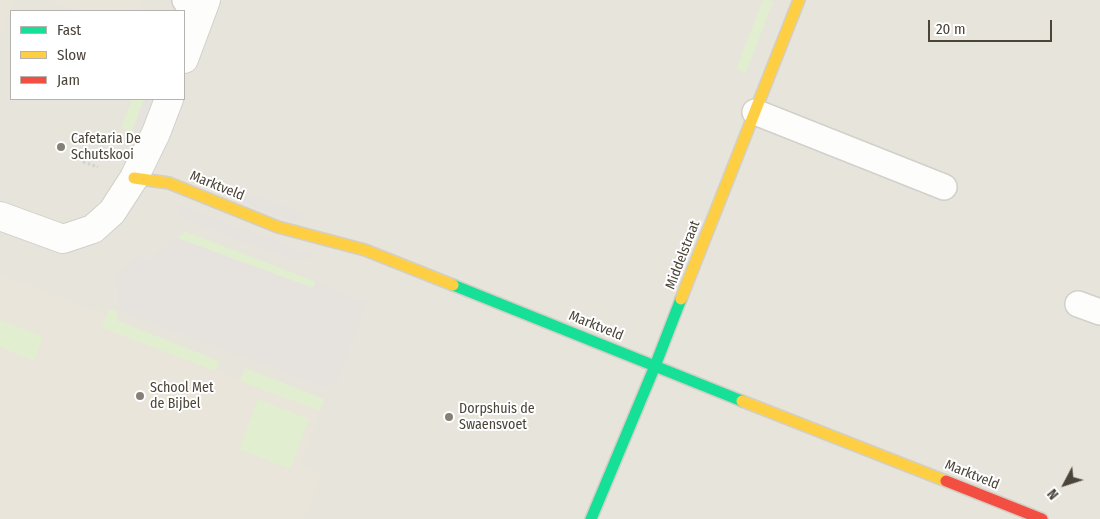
<!DOCTYPE html>
<style>
body{margin:0}
#map{position:relative;width:1100px;height:519px;overflow:hidden;background:#f4f2ee;font-family:"Fira Sans Condensed",sans-serif}
canvas{display:block}
.legend{position:absolute;left:10px;top:10px;width:175px;height:90px;box-sizing:border-box;background:#fff;border:1px solid #b7b4b0;margin:0;padding:6px 9px;list-style:none;font-size:15px;color:#4b4439}
.legend li{display:flex;align-items:center;gap:10px;height:25px}
.legend b{width:25px;border:1px solid #b7b4b0}
.north{position:absolute;left:1040px;top:459px;width:50px;height:50px;-webkit-text-stroke:4px #fff;paint-order:stroke;rotate:230deg;font-size:14px;font-weight:700;line-height:20px;text-align:center;color:#4b4439}
.north::after{content:'';display:block;margin:auto;width:18px;height:22px;background:#4b4439;clip-path:polygon(50% 0,100% 100%,50% 72%,0 100%)}
.scale{position:absolute;left:928px;top:20px;width:124px;height:22px;box-sizing:border-box;border:2px solid #4b4439;border-top:0;padding-left:6px;font-size:15px;line-height:18px;white-space:nowrap;color:#4b4439;-webkit-text-stroke:4px #fff;paint-order:stroke}
</style>
<div id="map">
<canvas width="1100" height="519"></canvas>
<ul class="legend">
<li><b style="height:6px;background:#16e098"></b>Fast</li>
<li><b style="height:6px;background:#ffcf43"></b>Slow</li>
<li><b style="height:6px;background:#f24e42"></b>Jam</li>
</ul>
<div class="north">N</div>
<div class="scale">20 m</div>
</div>
<script>
const g = document.querySelector('canvas').getContext('2d');
g.lineJoin = 'round';
function paint(path, color) { g.fillStyle = color; g.fill(path, 'evenodd'); }
function strokePath(path, color, width, dash) { g.strokeStyle = color; g.lineWidth = width; g.lineCap = dash ? 'butt' : 'round'; g.setLineDash(dash || []); g.stroke(path); }
function write(font, color, halo, rows, align = 'center') {
  g.font = font + ' "Fira Sans Condensed",sans-serif'; g.lineWidth = 4; g.setLineDash([]); g.textBaseline = 'middle'; g.strokeStyle = halo; g.fillStyle = color; for (const [text, x, y, turn = 0] of rows) {
    g.save(); g.translate(x, y); g.rotate((+turn || 0) * Math.PI / 180); g.textAlign = isNaN(turn) ? turn : align; if (halo) g.strokeText(text, 0, 0); g.fillText(text, 0, 0); g.restore();
  }
}
const residential = new Path2D(`
 M0 0H1100V519H0ZM11 11H184V99H11Z`);
const education = new Path2D(`
 M0 0H15L0 38Z
 M49 0H143L138 11H78Z
 M0 274 107 316 103 328 320 411 300 465 322 474 304 519H0Z`);
const green = new Path2D(`
 M763 0H768L773 2 746 72 736 69Z
 M132 99H144L132 132 121 128Z
 M185 231 316 282 313 288 177 238Z
 M109 309 118 312 116 320 219 361 215 371 102 328Z
 M0 320 43 337 34 361 0 347Z
 M245 368 324 399 320 411 240 381Z
 M258 399 309 419 290 469 239 449Z`);
const parking = new Path2D(`
 M144 99H156L142 136 132 132Z
 M235 188 307 215 294 222 241 202Z
 M178 204 314 255 299 263 185 220Z
 M177 238 313 288 316 282 367 302 339 378 334 385 323 387 120 311 116 277 138 254 150 259Z`);
const path = new Path2D(`
 M83 162 98 167`);
const lane = new Path2D(`
 M185 0 198 21
 M755 112 944 187
 M1078 304 1100 312`);
const street = new Path2D(`
 M184 59 206 0
 M0 216 63 239 93 229 112 212 134 178 156 133 169 99`);
const fast = new Path2D(`
 M453 285 742 401
 M591 519 655 366 681 299`);
const slow = new Path2D(`
 M134 178 169 183 278 227 365 250 453 285
 M681 299 799 0
 M742 401 946 481`);
const jam = new Path2D(`
 M946 481 1042 519`);
const markers = [
 [61,147,5,"#868178"],
 [140,396,5,"#868178"],
 [449,417,5,"#868178"]
];
const poiNames = [
 ["Cafetaria De",71,139],
 ["Schutskooi",71,155],
 ["School Met",150,388],
 ["de Bijbel",150,404],
 ["Dorpshuis de",459,409],
 ["Swaensvoet",459,425]
];
const streetNames = [
 ["Marktveld",217,186,22],
 ["Middelstraat",683,255,-69],
 ["Marktveld",596,326,22],
 ["Marktveld",972,475,22]
];
paint(residential, '#e7e4dc');
paint(education, '#eae5da');
paint(green, '#e1eecf');
paint(parking, '#e6e3df');
strokePath(lane, '#d2d0cb', 28);
strokePath(street, '#d2d0cb', 30);
strokePath(fast, '#d3cfc5', 14);
strokePath(slow, '#d3cfc5', 14);
strokePath(jam, '#d3cfc5', 14);
strokePath(path, '#d3d2cc', 3, [2.5, 2.5]);
strokePath(lane, '#fdfdfc', 25);
strokePath(street, '#fdfdfc', 28);
strokePath(fast, '#16e098', 11);
strokePath(slow, '#ffcf43', 11);
strokePath(jam, '#f24e42', 11);
for (const [x, y, r, color] of markers) { const dot = new Path2D(); dot.arc(x, y, r, 0, 2 * Math.PI); g.fillStyle = color; g.fill(dot); strokePath(dot, '#fff', 2); }
write('14px', '#4b4439', '#fff', poiNames, 'left');
write('14px', '#4b4439', '#fff', streetNames);
</script>
